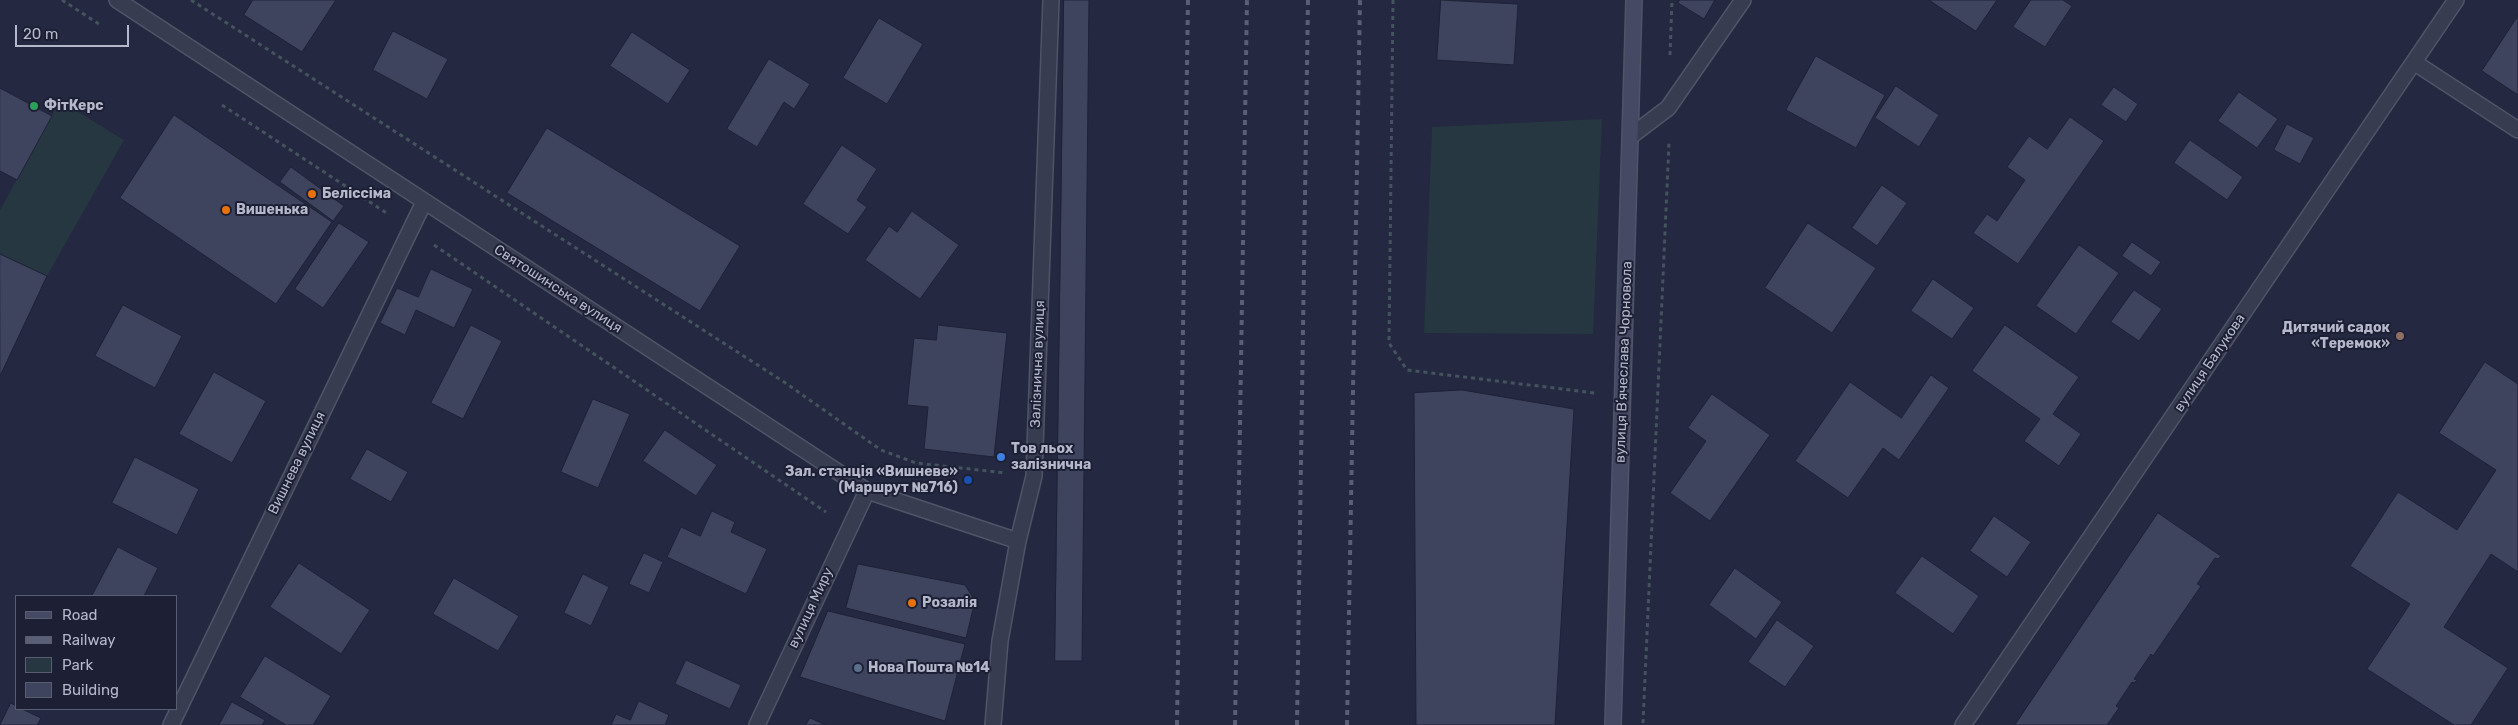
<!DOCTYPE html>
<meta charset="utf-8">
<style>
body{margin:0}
#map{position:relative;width:2518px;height:725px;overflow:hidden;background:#242840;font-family:Rubik,sans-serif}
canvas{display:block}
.legend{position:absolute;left:15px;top:595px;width:162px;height:115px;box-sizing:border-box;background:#1d2035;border:1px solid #5a5c71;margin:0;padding:6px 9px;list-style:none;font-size:15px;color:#b5b7ca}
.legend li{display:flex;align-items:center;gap:10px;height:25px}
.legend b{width:25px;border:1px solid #5a5c71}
.scale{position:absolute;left:15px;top:25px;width:114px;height:22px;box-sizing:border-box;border:2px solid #b5b7ca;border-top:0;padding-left:6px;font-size:15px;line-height:18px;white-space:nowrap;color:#b5b7ca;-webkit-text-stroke:4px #1d2035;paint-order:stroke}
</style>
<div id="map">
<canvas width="2518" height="725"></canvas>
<ul class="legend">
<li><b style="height:6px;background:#464963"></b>Road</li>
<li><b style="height:6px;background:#5a5e77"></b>Railway</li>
<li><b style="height:14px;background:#263741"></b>Park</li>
<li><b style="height:14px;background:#3e435e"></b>Building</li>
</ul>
<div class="scale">20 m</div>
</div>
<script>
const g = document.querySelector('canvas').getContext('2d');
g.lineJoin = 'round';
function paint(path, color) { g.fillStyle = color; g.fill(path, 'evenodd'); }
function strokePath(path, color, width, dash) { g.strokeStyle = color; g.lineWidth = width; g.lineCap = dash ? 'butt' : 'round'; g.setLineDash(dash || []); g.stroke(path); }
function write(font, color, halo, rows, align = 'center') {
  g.font = font + ' Rubik,sans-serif'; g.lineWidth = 4; g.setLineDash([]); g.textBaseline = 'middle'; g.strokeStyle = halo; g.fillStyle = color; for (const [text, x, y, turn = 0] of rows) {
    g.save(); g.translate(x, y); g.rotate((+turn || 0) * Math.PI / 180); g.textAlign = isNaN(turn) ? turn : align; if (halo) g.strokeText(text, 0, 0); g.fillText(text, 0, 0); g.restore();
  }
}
const green = new Path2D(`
 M60 101 124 140 47 276 0 254V210Z
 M1602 119 1593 334 1424 333 1432 127Z`);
const building = new Path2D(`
 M253 0H336L302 52 244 15Z
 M1064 0H1089L1082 661H1055Z
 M1441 0 1518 4 1514 65 1437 60Z
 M1680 0H1715L1704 19 1678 3Z
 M1929 0H1997L1976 31Z
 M2031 0H2063L2072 6 2045 47 2013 27Z
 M2518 16V95L2482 71Z
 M879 18 923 44 887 104 843 78Z
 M393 31 448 59 427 99 373 70Z
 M632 32 690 70 668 104 610 66Z
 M1816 56 1885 95 1856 148 1786 110Z
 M769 59 810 84 794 109 784 102 757 147 727 129Z
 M1896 86 1939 115 1919 147 1875 118Z
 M2114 87 2138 104 2126 122 2101 105Z
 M0 88 52 116 17 180 0 171Z
 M2239 92 2278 119 2257 148 2218 121Z
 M174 115 332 222 276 304 120 198Z
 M2070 117 2104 141 2018 264 1973 233 1987 214 1997 221 2025 180 2007 167 2029 136 2047 149Z
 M2287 124 2314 138 2300 164 2274 150Z
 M547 128 740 246 700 311 507 193Z
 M2190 140 2243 177 2227 200 2174 163Z
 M842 145 877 169 857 200 867 207 848 234 803 204Z
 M291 167 344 206 333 221 280 182Z
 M1882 185 1907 203 1877 246 1852 228Z
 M912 211 959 245 920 299 865 260 889 226 897 232Z
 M339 223 369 242 323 308 295 289Z
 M1808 223 1876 268 1832 333 1765 288Z
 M2132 242 2161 262 2151 276 2122 256Z
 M2079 245 2119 273 2076 334 2036 306Z
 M0 254 47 276 0 376Z
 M431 269 473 289 454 328 416 310 405 335 380 323 397 288 418 297Z
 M1933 279 1974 308 1952 339 1911 311Z
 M2134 290 2162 309 2139 341 2111 322Z
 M123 305 182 336 155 388 95 356Z
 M471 325 502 341 463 419 431 403Z
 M938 325 1007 333 994 457 924 449 928 407 907 405 914 338 936 340Z
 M2005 325 2079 377 2053 414 2081 434 2059 466 2024 441 2040 419 1972 371Z
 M2485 362 2518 384V572L2491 554 2444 627 2508 668 2471 725H2454L2367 669 2410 604 2350 566 2398 492 2457 530 2496 470 2439 433Z
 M214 372 266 401 232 463 179 434Z
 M1931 375 1949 388 1899 460 1883 448 1848 498 1795 461 1850 382 1901 418Z
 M1462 390 1574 409 1555 725H1416L1414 393Z
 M1712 394 1770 435 1710 521 1670 493 1706 441 1688 428Z
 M593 399 630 414 598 488 561 472Z
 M665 430 717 465 696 496 643 461Z
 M367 449 408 472 391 502 350 479Z
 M135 457 199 489 177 535 112 503Z
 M712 511 735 522 731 532 767 549 746 594 667 557 681 527 700 536Z
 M2158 513 2221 556 2218 559 2215 558 2197 584 2201 586 2153 656 2151 654 2134 679 2137 680 2134 683 2132 682 2116 706 2119 708 2107 725H2015Z
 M1994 516 2031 542 2007 577 1970 551Z
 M118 547 158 568 144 596H92Z
 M644 553 663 562 649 593 629 584Z
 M1922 556 1979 596 1953 634 1895 593Z
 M299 563 370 610 341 654 270 607Z
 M858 564 965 585 975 601 966 638 846 608Z
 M1735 568 1782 602 1756 639 1709 605Z
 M583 574 609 587 591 626 564 613Z
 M454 578 519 616 498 651 433 614Z
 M828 611 965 644 945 721 800 677Z
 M1777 620 1814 646 1785 687 1748 662Z
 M265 656 331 696 313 725H286L240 697Z
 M686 660 741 685 730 709 675 684Z
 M639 701 669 715 665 725H611L616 714 630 720Z
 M232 702 265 720 262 725H219Z
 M11 703 16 706V709H22L41 718 37 725H0Z
 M810 718 826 725H806Z`);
const path = new Path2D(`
 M62 0 102 26
 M191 0 784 382 881 450 916 463 1006 473
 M1393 0 1389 343 1407 370 1595 393
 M1670 55 1672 0
 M222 105 388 214
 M434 245 826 512
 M1643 723 1669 143`);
const lane = new Path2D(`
 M2415 63 2518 130`);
const street = new Path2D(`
 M117 0 867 491 1018 541
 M1631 136 1668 108 1743 0
 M171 725 424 202
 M757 725 867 491
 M993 725 1000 641 1018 541 1034 476 1051 0
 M1963 725 2456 0`);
const secondary = new Path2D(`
 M1613 725 1634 0`);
const rail = new Path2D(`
 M1177 725 1188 0
 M1235 725 1247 0
 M1297 725 1308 0
 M1347 725 1360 0`);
const markers = [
 [34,106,5,"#2e9e5b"],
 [312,194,5,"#e8710a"],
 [226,210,5,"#e8710a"],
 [2400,336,5,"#8d6e63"],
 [1001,457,5,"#3f7fe0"],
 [968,480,5,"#1a4fb4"],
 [912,603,5,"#e8710a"],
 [858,668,5,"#5c6f8a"]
];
const poiNames = [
 ["ФітКерс",44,106],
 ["Беліссіма",322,194],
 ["Вишенька",236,210],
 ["Дитячий садок",2390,328,"right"],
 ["«Теремок»",2390,344,"right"],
 ["Тов льох",1011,449],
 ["залізнична",1011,465],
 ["Зал. станція «Вишневе»",958,472,"right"],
 ["(Маршрут №716)",958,488,"right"],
 ["Розалія",922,603],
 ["Нова Пошта №14",868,668]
];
const streetNames = [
 ["Святошинська вулиця",558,289,33],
 ["вулиця Вʼячеслава Чорновола",1624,362,-88],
 ["вулиця Балукова",2210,363,-56],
 ["Залізнична вулиця",1038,364,-88],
 ["Вишнева вулиця",297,463,-64],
 ["вулиця Миру",811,608,-65]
];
paint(green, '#263741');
paint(building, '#3e435e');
strokePath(building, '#1f2337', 1);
strokePath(lane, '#505467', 18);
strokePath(street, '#505467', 18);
strokePath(secondary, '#505467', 18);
strokePath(path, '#44545e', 3, [4, 4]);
strokePath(lane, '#383c50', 15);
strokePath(street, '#383c50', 15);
strokePath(secondary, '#464963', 15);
strokePath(rail, '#5a5e77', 4, [5, 5]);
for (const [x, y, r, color] of markers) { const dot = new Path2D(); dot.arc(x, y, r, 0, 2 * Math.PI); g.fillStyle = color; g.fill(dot); strokePath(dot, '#1d2035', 2); }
write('bold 14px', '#b5b7ca', '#1d2035', poiNames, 'left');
write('14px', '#b5b7ca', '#1d2035', streetNames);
</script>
